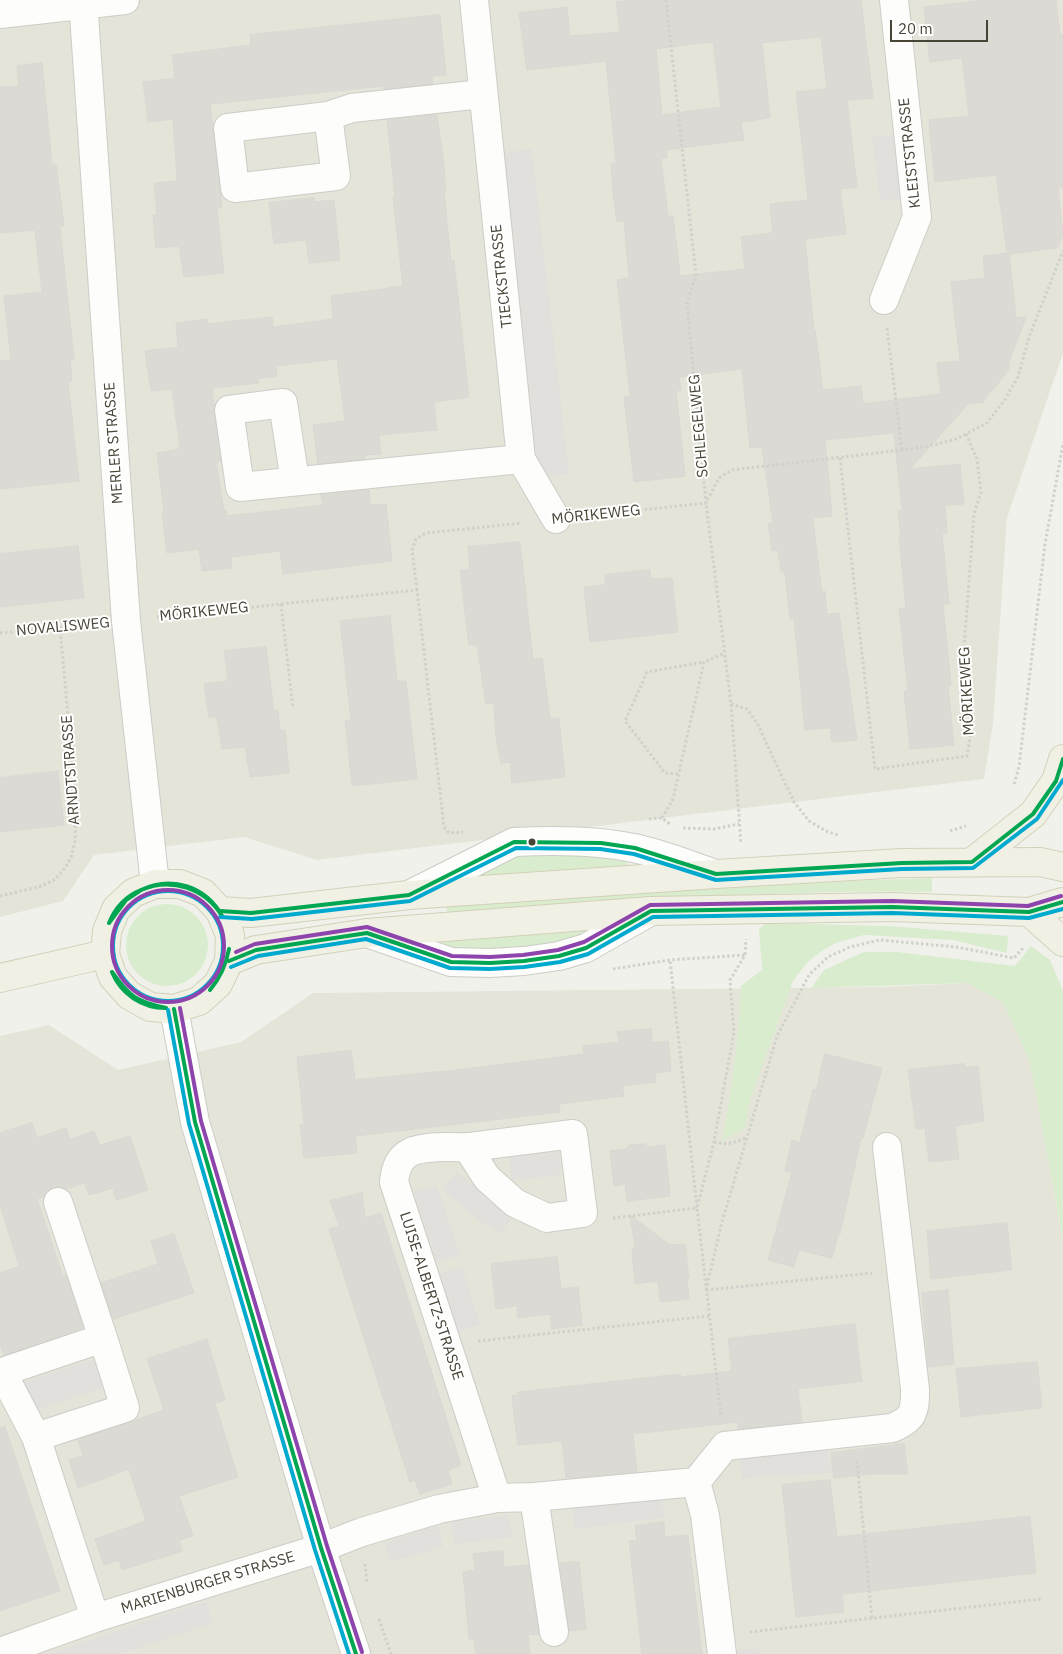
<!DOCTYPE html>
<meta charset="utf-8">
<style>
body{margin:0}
#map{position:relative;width:1063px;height:1654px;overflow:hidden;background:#f1f1ec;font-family:"IBM Plex Sans",sans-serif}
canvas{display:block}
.scale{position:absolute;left:890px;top:20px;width:98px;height:22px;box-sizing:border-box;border:2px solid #484537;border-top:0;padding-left:6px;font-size:15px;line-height:18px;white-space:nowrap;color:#484537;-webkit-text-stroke:4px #fff;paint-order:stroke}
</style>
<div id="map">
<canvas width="1063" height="1654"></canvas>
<div class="scale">20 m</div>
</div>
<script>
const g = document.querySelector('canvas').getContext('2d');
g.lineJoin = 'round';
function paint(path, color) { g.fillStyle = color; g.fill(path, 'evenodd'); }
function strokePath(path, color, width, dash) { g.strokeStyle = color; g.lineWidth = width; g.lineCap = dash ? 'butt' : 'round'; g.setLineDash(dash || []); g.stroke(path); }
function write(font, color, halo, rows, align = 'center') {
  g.font = font + ' "IBM Plex Sans",sans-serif'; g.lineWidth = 4; g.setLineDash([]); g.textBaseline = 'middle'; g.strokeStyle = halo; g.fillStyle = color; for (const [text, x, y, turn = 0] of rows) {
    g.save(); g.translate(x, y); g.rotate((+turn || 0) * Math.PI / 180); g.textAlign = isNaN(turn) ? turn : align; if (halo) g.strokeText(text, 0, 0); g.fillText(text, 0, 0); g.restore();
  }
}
const residential = new Path2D(`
 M0 0H1063V353L1007 518 993 724 984 779 317 860 244 837 94 855 63 901 0 917Z
 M967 983 1003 1002 1030 1062 1063 1240V1654H0V1036L49 1025 118 1070 241 1042 313 993 885 987Z`);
const green = new Path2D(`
 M588 853 620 856 629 865 461 880 508 857Z
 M932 878V892C770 889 609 903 448 915L446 906 704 886Z
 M126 945a41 41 0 1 1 82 0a41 41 0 1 1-82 0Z
 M766 923 890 926 1008 936 1007 953 953 940 864 935 836 943 820 952 806 964 793 981 750 1099 745 1128 722 1141C732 1090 739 1038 741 986L762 970 759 929Z
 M601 926 579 940 540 947 454 953 428 945 431 939Z
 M1031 946 1050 960 1063 991V1240L1030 1062 1003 1002 967 983 811 988 824 970 864 952H897L1015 966Z`);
const parking = new Path2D(`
 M893 135 901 199 880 201 872 137Z
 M532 149 569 474 538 477 501 153Z
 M559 1152 562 1175 512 1180 509 1157Z
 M456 1172 514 1215 501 1233 484 1224 442 1189Z
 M437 1185 460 1255 437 1262 414 1192Z
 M462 1267 480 1325 458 1332 440 1274Z
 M94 1359 103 1388 34 1411 24 1382Z
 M828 1447 832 1473 742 1478 740 1459Z
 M662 1497 664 1518 575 1529 572 1507Z
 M509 1515 512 1537 455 1544 451 1522Z
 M438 1525 443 1547 390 1562 384 1543Z
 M206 1601 213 1623 120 1654H48Z
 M759 1648 760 1654H738V1650Z`);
const building = new Path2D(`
 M636 0H861L873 98 847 100 857 187 840 189 846 234 805 239 814 331 815 330 823 390 861 386 863 404 941 394 937 363 960 361 951 282 985 278 983 256 1007 253 996 175 935 182 929 120 969 116 962 58 930 62 924 7 985 0H1056L1060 35 1063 34V188H1058L1063 235 1057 248 1009 254 1016 318 1026 317 1009 362V369L992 391H990L983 402 968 404 910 469 960 464 964 504 945 505 947 533H942L949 604H943L950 674 951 685 948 687 954 745 910 749 904 691H908L899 609 906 608 899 538 901 537 898 511 902 510 894 433 825 440 832 516 813 518 816 546 822 592 825 591 827 614 839 613 857 740 832 742 830 728 805 730 794 618 790 619 785 573 781 571 778 550 772 551 768 524 773 523 762 447 750 448 742 369 679 377 681 390 676 391 685 476 634 482 624 397 630 396 617 280 629 278 624 221 617 222 613 193 611 164 616 163 606 61 527 70 519 13 567 7 570 36 620 32 616 2ZM821 37 827 89 796 92 808 200 770 204 773 233 741 237 745 269 680 276 673 216H668L661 158H667L666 150 744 140 741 122 770 118 762 43ZM713 42 721 107 662 115 656 49Z
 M440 15 446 75 432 76 433 84 383 89V86L210 104 222 207 217 208 224 273 184 277 179 246 156 248 153 215H157L154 183 177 181 173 119 148 122 143 82 175 78 172 55 251 45 250 35Z
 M42 63 52 164H56L64 226 60 227 74 359H70L72 381 68 382 79 481 0 489V361L11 360 4 296 42 292 35 230 0 233V87L19 86 17 66Z
 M437 115 443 158 446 192H444L451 261 454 260 469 397 434 402 437 430 379 435 381 454 364 455 365 459 318 464 313 425 345 421 337 359 276 366 277 376 258 379 259 383 212 388 221 461 216 462 224 510H226L227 516 323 505 321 495 369 490 370 505 386 504 392 561 283 574 280 551 231 557 232 568 202 571 199 549 167 553 162 512H164L157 453 180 449 172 389 151 391 145 351 178 347 176 323 207 319V324L272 317 273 327 333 319 331 296 403 286 393 198 395 197 387 120Z
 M314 198 315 202 334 200 340 260 309 263 306 240 274 244 269 203Z
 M520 542 533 660 542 658 550 718H559L565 777 512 783 510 762 501 763 496 737 494 703 486 704 477 645H469L460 570 470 569 468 547Z
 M78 546 84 598 0 607V554Z
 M650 570 651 579 672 578 678 632 590 642 584 587 605 585V575Z
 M390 616 397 681H406L417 779 352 786 345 720H351L340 621Z
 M266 647 274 711 278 710 280 730 285 731 289 773 250 777 245 747 222 749 217 717H209L204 684 228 681 224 651Z
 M58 771 64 825 0 832V778Z
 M651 1029 652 1043 668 1041 671 1071 655 1073 656 1082 622 1086 624 1096 559 1104 560 1112 355 1136 357 1153 304 1158 300 1125 304 1124 297 1057 351 1050 355 1080 456 1070 584 1054 583 1046 619 1042 617 1032Z
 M825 1054 882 1068 863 1138H861L840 1234H838L832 1258 799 1250 794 1267 768 1260 792 1172 785 1171 792 1140 800 1143 813 1089 816 1090Z
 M964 1064 965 1068 978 1066 984 1121 955 1126 959 1159 929 1162 925 1128 916 1129 908 1070Z
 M32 1123 37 1138 66 1128 70 1139 94 1131 100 1145 130 1136 148 1190 116 1200 113 1188 89 1195 85 1183 66 1189 61 1187H54L47 1191 44 1196 37 1199 63 1276 66 1275 83 1328 4 1355 0 1344V1273L19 1266 0 1205V1133Z
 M645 1144 648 1147 665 1145 670 1196 627 1201 625 1184 614 1186 610 1151 626 1149 630 1145Z
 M362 1193 365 1218 381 1213 461 1465 448 1470 452 1484 420 1494 415 1480 410 1482 329 1229 339 1226 330 1201Z
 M630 1215 670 1245 685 1244 689 1278 687 1279 689 1299 660 1302 658 1281 635 1284 632 1249H635Z
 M1007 1223 1012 1270 931 1279 927 1231Z
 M174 1234 194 1293 113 1319 101 1283 158 1264 151 1241Z
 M557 1257 561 1289 578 1287 582 1325 552 1329 550 1314 518 1318 517 1306 496 1309 491 1264Z
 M948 1290 954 1364 928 1367 922 1293Z
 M855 1324 862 1381 798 1389 802 1422 738 1429V1422L633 1434 637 1472 566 1478 562 1441 518 1445 512 1396 518 1395V1392L680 1374 681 1377 732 1371 728 1339Z
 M207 1339 225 1400 215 1403 238 1477 179 1496 193 1536 179 1540 182 1551 122 1570 119 1560 104 1565 95 1539 146 1521 129 1469 78 1488 69 1460 83 1456 78 1440 164 1410 147 1359Z
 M1037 1362 1042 1408 961 1417 956 1369Z
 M5 1427 60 1591 0 1611V1428Z
 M904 1444 908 1474H869L834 1478 831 1453Z
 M830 1480 837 1537 1030 1516 1036 1573 842 1594 844 1612 796 1617 782 1485Z
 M664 1522 665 1537 688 1535 702 1654H642L629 1541 637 1540 635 1526Z
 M503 1551 504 1567 528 1565 539 1634 528 1635 530 1654H476L474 1639H469L463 1572 475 1570 473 1554Z
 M579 1562 586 1629 569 1631 560 1563Z`);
const path = new Path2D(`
 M666 0 696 276 687 303 706 503 731 704 741 844
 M887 328 902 450
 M840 458 875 769 967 756 971 731 964 648 974 514 981 492 977 459 966 434
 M585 516 706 503 719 478 732 470 902 450 934 445 956 439 987 423 1004 401 1018 377 1029 337 1063 251
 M417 590 412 550 416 539 426 533 522 523
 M281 604 293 708
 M157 617 417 590 444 827 449 833 463 832
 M0 633 96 624
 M731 704 747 709 757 723 794 802 809 821 826 831 838 835
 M678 774 665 773 625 721 647 672 704 662
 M1014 784 1019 767 1045 544 1063 444
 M662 818 673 799 704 662 723 654
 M649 819 662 818 670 824
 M683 828 714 829 739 824
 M950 831 966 826
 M0 896 42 886 54 880 63 871 71 858 75 841 76 802 60 628
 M613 969 670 960 745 955
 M714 1142 728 1144 747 1138
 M613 1218 697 1208 670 960
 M706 1290 722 1222 777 1036 809 975 828 957 850 947 880 940 956 947 1014 958 1024 947
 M706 1290 872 1273
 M478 1341 709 1316
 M721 1415 697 1208 714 1142 734 1032 730 980 745 955 746 939
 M857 1461 872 1619
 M365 1564 367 1582
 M379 1619 391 1654
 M750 1632 1042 1599`);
const minor = new Path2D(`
 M83 0 126 621 155 884
 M474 0 521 459 556 519
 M0 14 125 0
 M328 116 336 176 235 188 228 128 328 116 352 108 482 94
 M884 300 917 217 894 0
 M295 481 283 403 229 410 240 487 521 459
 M409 895 514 842C553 840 596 840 634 848 662 854 689 865 716 874
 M367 933 451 962 490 963 524 961 559 956 586 948 651 911
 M174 1009 195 1122 321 1548 356 1654
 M467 1147 487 1178 515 1203 547 1218 583 1213 573 1134C539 1138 504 1143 470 1147 453 1148 420 1144 406 1155 397 1162 395 1172 394 1182L497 1498
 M58 1202 103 1338
 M36 1437 2 1372 103 1338 125 1408 36 1437 95 1618
 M696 1482 705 1515 722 1654
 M534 1497 554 1632
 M0 1652 95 1618 321 1548 362 1532 439 1509 497 1498 534 1497 696 1482 725 1446 892 1428C914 1419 915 1412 915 1389L887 1147`);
const major = new Path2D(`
 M972 862 1033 814 1056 781 1063 759
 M220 911 251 913 409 895 716 874 902 863 1040 862 1063 867
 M1029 912 1063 942
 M229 961 230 935 220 911 203 893 180 884H155L133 893 116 909 107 931 105 954 113 977 129 995 150 1007 174 1009 199 1001 218 984 229 961 256 950 367 933 651 911 892 907 1029 912 1063 902
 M0 978 105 954`);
const bus1 = new Path2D(`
 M141 890C172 875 206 887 222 916
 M141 890C171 877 205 888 222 916
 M220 911 251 913 409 895 514 842 601 843 635 848 716 874 902 863 972 862 1033 814 1056 781 1063 759
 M109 923C115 908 126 896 141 890
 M109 923 126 900 141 890
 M229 961 256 950 367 933 451 962 490 963 524 961 559 956 586 948 651 911 892 907 1029 912 1063 902
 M112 972C129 996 136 1002 166 1008
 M112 972C121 994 142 1008 166 1008
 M210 990C221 977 226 965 229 949
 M174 1009 195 1122 321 1548 356 1654`);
const bus2 = new Path2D(`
 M113 946a55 55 0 1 1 110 0a55 55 0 1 1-110 0Z
 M220 917 252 919 410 901 516 848 600 849 634 854 716 880 902 869 973 868 1037 819 1063 780
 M231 967 258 956 366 939 450 968 490 969 524 967 560 962 588 954 653 917 892 913 1029 918 1063 909
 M168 1010 189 1124 315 1550 349 1654`);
const bus3 = new Path2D(`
 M112 946a56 56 0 1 1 112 0a56 56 0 1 1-112 0Z
 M236 952 255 944 367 927 452 956 490 957 523 955 558 950 584 942 650 905 892 901 1028 906 1061 896
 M180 1008 201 1121 327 1546 362 1652`);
const markers = [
 [532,842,4.5,"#484537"]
];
const streetNames = [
 ["KLEISTSTRASSE",910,153,-96],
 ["TIECKSTRASSE",502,276,-96],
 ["SCHLEGELWEG",699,426,-95],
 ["MERLER STRASSE",114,443,-94],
 ["MÖRIKEWEG",596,515,-6],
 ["MÖRIKEWEG",204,612,-6],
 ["NOVALISWEG",63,627,-5],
 ["MÖRIKEWEG",967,691,-93],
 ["ARNDTSTRASSE",71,770,-94],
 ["LUISE-ALBERTZ-STRASSE",431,1296,72],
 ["MARIENBURGER STRASSE",208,1583,-17]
];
paint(residential, '#e5e4d9');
paint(green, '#d9eccd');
paint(parking, '#e1e0dc');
paint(building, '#dbdad4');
strokePath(building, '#dad8d2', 1);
strokePath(minor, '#cdccc7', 30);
strokePath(major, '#d3d1b9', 30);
strokePath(path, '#d1d1cb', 3, [2.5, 2.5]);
strokePath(minor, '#fdfdfc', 28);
strokePath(major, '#f1f0e5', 28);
strokePath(bus1, '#00a651', 4);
strokePath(bus2, '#00a9ce', 4);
strokePath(bus3, '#8e44ad', 4);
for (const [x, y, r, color] of markers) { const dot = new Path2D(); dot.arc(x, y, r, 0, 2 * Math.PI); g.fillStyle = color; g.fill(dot); strokePath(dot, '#fff', 2); }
write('15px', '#484537', '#fff', streetNames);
</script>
